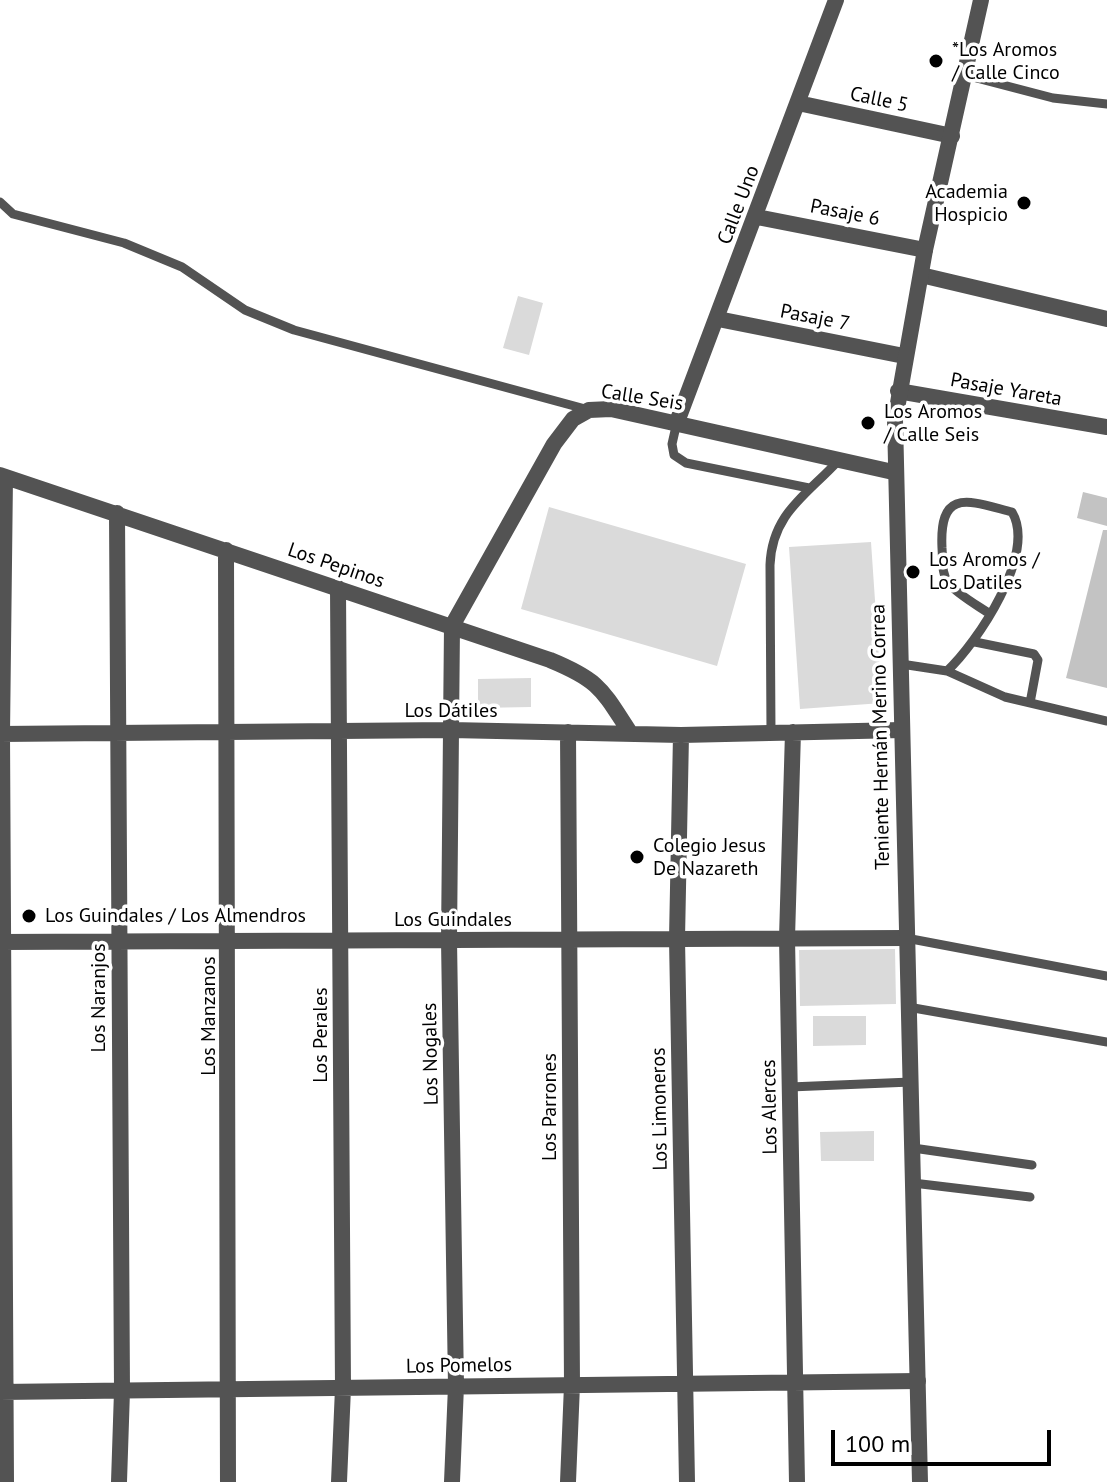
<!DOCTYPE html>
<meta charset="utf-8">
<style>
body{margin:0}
#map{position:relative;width:1107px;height:1482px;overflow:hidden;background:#fff;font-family:"PT Sans",sans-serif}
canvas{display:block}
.scale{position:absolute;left:831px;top:1430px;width:220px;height:36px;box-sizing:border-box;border:4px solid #000;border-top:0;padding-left:10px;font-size:24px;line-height:28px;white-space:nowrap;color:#000;-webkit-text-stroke:6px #fff;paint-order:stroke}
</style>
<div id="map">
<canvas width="1107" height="1482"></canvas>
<div class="scale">100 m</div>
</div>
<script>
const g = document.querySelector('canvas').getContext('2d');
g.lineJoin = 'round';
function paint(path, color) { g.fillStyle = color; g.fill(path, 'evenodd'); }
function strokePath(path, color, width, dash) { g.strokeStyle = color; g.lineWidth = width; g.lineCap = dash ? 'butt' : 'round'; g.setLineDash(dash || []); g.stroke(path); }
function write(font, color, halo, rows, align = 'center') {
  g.font = font + ' "PT Sans",sans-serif'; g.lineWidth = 7; g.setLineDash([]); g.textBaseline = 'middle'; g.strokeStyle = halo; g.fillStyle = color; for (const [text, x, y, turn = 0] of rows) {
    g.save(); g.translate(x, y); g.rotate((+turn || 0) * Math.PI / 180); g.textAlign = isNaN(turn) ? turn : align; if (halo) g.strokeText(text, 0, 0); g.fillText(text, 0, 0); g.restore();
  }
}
const green = new Path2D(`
 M518 296 543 303 529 355 503 348Z
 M549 507 746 564 717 666 521 609Z
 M871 542 882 703 800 709 789 547Z
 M531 678V707L478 708V679Z
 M895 949 896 1004 800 1006 799 950Z
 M813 1016H866V1045L813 1046Z
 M874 1131V1161H821L820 1132Z`);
const building = new Path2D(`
 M1083 492 1107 498V526L1077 518Z
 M1103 530H1107V688L1066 678Z`);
const service = new Path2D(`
 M965 75 1053 98 1107 104
 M0 202 13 214 124 243 182 267 245 310 294 330 589 410
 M677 422 672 444 674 455 686 463 809 488
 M975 642 1034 654 1038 660 1030 703
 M901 664 947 671 1005 697 1107 721
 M947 671C977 643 1037 554 1012 512 969 501 939 487 942 548 943 560 941 574 949 584 960 596 977 605 990 614
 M771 733 770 565C772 513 807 495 839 460
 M906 938 1107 976
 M908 1007 1107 1042
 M790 1087 911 1082
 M913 1148 1032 1165
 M913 1183 1030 1197`);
const minor = new Path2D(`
 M798 103 952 136
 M757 217 925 250
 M921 275 1107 319
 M718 319 904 356
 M898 391 1107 427
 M677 422 836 0
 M0 475 550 660C601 681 602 690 631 734
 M5 477 2 734 6 1482
 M117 513 122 1391 119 1482
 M226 550 228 1482
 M338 588 343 1388 339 1482
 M793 732 787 938 797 1482
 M0 734 451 730 681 735 902 730
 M681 735 677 939 687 1482
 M0 942 906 938
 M0 1392 918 1381
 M452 1482 456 1386 449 940 452 626 554 444 573 419 589 410 611 409 893 472
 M568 1482 572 1385 568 732`);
const tertiary = new Path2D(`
 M920 1482 895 420 925 250 981 0`);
const markers = [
 [936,61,8,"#000"],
 [1024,203,8,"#000"],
 [868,423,8,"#000"],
 [913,572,8,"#000"],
 [637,857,8,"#000"],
 [29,916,8,"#000"]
];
const poiNames = [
 ["*Los Aromos",952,50],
 ["/ Calle Cinco",952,73],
 ["Academia",1008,192,"right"],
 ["Hospicio",1008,215,"right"],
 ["Los Aromos",884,412],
 ["/ Calle Seis",884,435],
 ["Los Aromos /",929,560],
 ["Los Datiles",929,583],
 ["Colegio Jesus",653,846],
 ["De Nazareth",653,869],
 ["Los Guindales / Los Almendros",45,916]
];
const streetNames = [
 ["Calle 5",879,100,12],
 ["Calle Uno",739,205,-69],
 ["Pasaje 6",845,213,11],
 ["Pasaje 7",815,318,11],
 ["Pasaje Yareta",1006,390,10],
 ["Calle Seis",642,398,9],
 ["Los Pepinos",336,566,19],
 ["Los Dátiles",451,711],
 ["Teniente Hernán Merino Correa",881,737,-91],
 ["Los Guindales",453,920],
 ["Los Naranjos",99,998,-90],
 ["Los Manzanos",209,1016,-90],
 ["Los Perales",321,1035,-90],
 ["Los Nogales",431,1054,-91],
 ["Los Parrones",550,1107,-90],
 ["Los Alerces",770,1107,-91],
 ["Los Limoneros",660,1109,-91],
 ["Los Pomelos",459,1366,-1]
];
paint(green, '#dadada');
paint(building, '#c3c3c3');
strokePath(service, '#535353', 9);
strokePath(minor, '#535353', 16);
strokePath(tertiary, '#535353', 16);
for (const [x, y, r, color] of markers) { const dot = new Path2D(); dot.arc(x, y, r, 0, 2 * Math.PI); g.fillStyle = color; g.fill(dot); strokePath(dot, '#fff', 3); }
write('20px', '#000', '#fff', poiNames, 'left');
write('20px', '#000', '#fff', streetNames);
</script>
